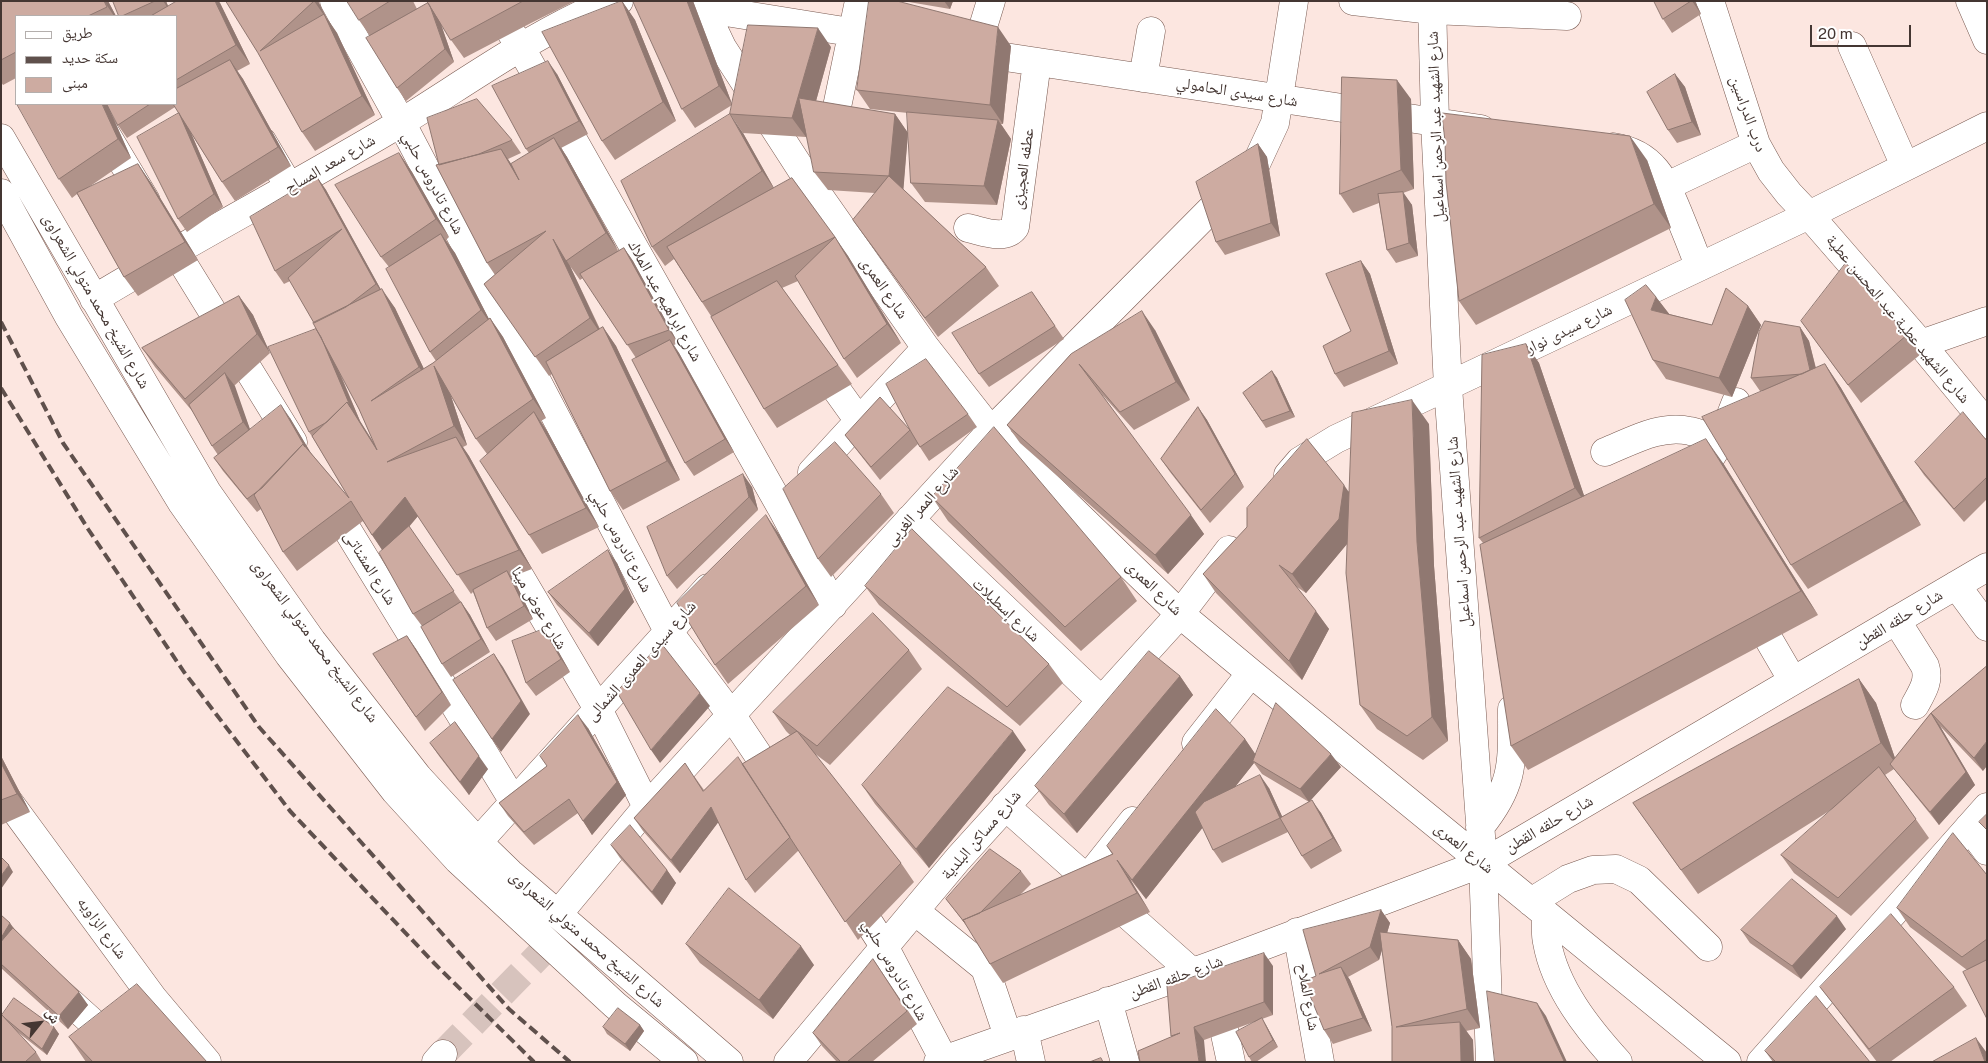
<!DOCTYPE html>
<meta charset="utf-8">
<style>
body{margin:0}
#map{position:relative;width:1988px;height:1063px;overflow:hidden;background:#fce6e0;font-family:"Public Sans","Noto Naskh Arabic",sans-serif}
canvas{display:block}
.frame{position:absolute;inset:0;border:2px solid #443632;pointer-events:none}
.legend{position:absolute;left:15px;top:15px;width:162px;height:90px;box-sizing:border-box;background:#fff;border:1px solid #b4afad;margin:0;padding:6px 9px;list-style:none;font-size:15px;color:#443632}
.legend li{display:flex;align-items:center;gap:10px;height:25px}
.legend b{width:25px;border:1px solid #b4afad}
.north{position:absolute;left:15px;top:998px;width:50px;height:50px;-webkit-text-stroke:4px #fff;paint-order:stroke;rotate:61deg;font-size:14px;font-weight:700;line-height:20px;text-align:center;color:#443632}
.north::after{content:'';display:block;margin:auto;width:18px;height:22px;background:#443632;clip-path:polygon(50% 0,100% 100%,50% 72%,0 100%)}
.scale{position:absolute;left:1810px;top:25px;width:101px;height:22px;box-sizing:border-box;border:2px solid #443632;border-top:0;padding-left:6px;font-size:15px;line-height:18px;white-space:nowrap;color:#443632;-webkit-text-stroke:4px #fff;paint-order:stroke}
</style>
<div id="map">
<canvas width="1988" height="1063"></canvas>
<div class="frame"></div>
<ul class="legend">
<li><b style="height:6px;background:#fff"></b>طريق</li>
<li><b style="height:6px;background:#5f504c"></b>سكة حديد</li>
<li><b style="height:14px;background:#cdaba1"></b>مبنى</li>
</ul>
<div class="north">ش</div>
<div class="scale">20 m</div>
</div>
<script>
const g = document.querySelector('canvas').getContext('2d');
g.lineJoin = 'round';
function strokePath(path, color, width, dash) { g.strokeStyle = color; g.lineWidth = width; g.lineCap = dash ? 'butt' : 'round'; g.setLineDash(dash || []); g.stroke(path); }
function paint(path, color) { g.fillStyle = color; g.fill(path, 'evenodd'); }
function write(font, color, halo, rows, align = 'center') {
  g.font = font + ' "Public Sans","Noto Naskh Arabic",sans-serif'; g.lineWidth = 4; g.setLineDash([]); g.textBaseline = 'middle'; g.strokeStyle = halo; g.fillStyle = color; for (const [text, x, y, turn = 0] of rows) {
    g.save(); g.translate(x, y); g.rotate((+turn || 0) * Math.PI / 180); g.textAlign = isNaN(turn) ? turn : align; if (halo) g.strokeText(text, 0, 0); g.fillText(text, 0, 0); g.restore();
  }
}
const minorTunnel = new Path2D(`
 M443 1054 550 944`);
const minor = new Path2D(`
 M334 1 401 122 668 631 732 716 779 786
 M491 1 521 48 781 507 833 605
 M705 1 712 26 722 47 808 180 926 348 991 431 1180 614 1251 673 1727 1062
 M1353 1 1432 10 1567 16
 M1432 1 1435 122 1448 387 1483 863 1490 1062
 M1710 1 1756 144 1771 171 1789 194 1809 215 1921 344 1987 424
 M1970 1 1987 40
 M707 9 900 40
 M1852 46 1905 166
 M972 52 1481 129
 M975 53 991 1
 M1143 78 1151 31
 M88 104 146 201
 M837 107 859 1
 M1 138 207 492 312 641 418 777 478 842 510 873 729 1062
 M262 141 312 225
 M1613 147C1654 153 1665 181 1679 215 1686 232 1693 249 1699 266
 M1667 186 1756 144
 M1 193 69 317 182 503 289 655 395 791 458 860 615 1005 684 1062
 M968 228C982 231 1005 241 1015 227L1037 62
 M166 236 293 442
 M94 299C195 238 300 183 402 122 460 86 518 45 580 15 592 9 606 6 619 1
 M1921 344 1987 321
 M816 361 859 421
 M1605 452C1632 441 1661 424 1690 431 1700 433 1710 438 1719 441
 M812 472 926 348
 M1288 475 1300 461 1336 439 1809 215 1987 126
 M1690 479C1716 461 1725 429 1736 402
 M329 500 514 802
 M910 519 1102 701
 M499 541 598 709 647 807
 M1956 585 1987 627
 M1751 609 1793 681
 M1896 620 1925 666C1930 681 1922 692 1915 705
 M1196 743 1251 673
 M1 791 153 998 207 1062
 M1005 806 1192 972
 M1480 827C1515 784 1512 762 1512 709
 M1969 827 1987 851
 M478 842 708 588
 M1087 879 1133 821
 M851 895 884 946 945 1062
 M1531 902 1568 879 1593 870 1616 869 1639 880 1708 947
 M915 911 985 968 1008 1036
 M558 914 647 807 991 431 1256 164 1275 123 1294 1
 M1546 915C1546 924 1545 934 1547 942 1555 988 1588 1029 1618 1062
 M1297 932 1320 1062
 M1 940 112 1040
 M1217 997 1231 1062
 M1108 1001 1125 1062
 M1024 1030 1031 1062
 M436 1062 443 1054
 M788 1062 958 859 1180 614 1229 550
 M938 1062 1210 966 1483 863 1987 567
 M1761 1062 1987 807`);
const rail = new Path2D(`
 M1 322 63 443 259 727 509 1009 570 1062
 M1 388 88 529 184 672 290 811 434 963 534 1062`);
const wall = new Path2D(`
 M1 1H108L116 16H16V78L3 85 1 82Z
 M113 1H166L168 6 220 3 250 64 237 71 243 79 291 166 235 201 222 182 191 133 223 207 187 232 178 219 179 113 175 107 127 138 118 125 107 104H176V16H119Z
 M226 1H318L326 17 337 33 375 115 315 151 302 132 258 53Z
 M347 1H413L417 9 428 3 427 1H575L531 23 464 58 451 40 441 24 454 62 406 101 397 88 370 36 359 20Z
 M622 1 635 20 676 121 615 160 602 141Z
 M633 1H693L732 104 831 47 816 101 895 114 908 133 903 189 986 267 999 286 938 337 853 220 875 193 828 190 814 172 806 134V137L743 133 730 114 732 105 695 128 682 109Z
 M903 1H953L950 9Z
 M1654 1H1695L1701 14 1672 33 1663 19Z
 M1011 46 1003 124H1001L1011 139 997 205 925 202 911 183 908 113 870 109 857 90Z
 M557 74 588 134 561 148 567 157 618 251 624 248 633 261 678 343 674 345 679 353 734 452 694 476 685 463 636 358 583 278 580 280 570 266 600 329 603 327 616 346 680 480 623 510 610 491 552 374 549 376 484 284 495 275 487 263 436 165 512 140 521 153 508 159 511 164 529 153 526 149Z
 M1675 74 1685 87 1701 135 1677 143 1668 130Z
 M1411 99 1414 189 1403 193 1412 205 1418 256 1396 263 1387 250 1379 203 1353 213 1340 194Z
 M107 104 131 158 86 189 138 164 151 183 198 260 138 296 124 277 77 194 72 198 59 179Z
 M743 133 774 188 792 178 848 256 901 343 857 378 844 359 798 281 782 288 852 384 777 428 764 409 711 316 674 259 665 266 652 247Z
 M1258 144 1267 157 1280 236 1225 255 1216 242Z
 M399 153 412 172 449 237 446 240 455 253 489 319 490 318 503 337 546 418 541 421 547 431 599 527 542 554 529 535 487 454 476 439 450 393 467 445 463 447 469 456 532 569 511 577 516 584 533 619 496 641 487 628 473 592 471 594 418 516 409 527 470 615 490 652 451 677 442 664 422 626 413 614 382 550 363 521 297 571 283 552 261 509 257 512 223 471 214 458 218 455 212 446 193 412 155 367 142 348 239 296 253 315 270 353 234 386 250 430 290 418 310 452 349 498 315 441 309 432 316 329 314 323 290 281 284 284 275 271 317 177 326 190 381 290 395 308 424 369 436 361 430 352 389 267 381 257ZM338 368 359 409 374 443 360 421Z
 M1647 160 1671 228 1476 325 1459 301Z
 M1361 261 1370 274 1398 364 1344 387 1335 374 1351 331Z
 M1032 292 1064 339 989 387 979 374Z
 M1656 297 1669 314 1712 325 1748 306 1761 325 1732 397 1666 379 1653 360Z
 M1801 321 1907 335 1921 354 1861 403Z
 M1800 327 1809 341 1816 368 1825 364 1841 388 1921 525 1808 589 1791 565 1762 391H1760L1751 378Z
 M1155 330 1190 400 1134 430 1098 390 1204 534 1168 574 1020 443 1007 425 1071 354Z
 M1526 344 1539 363 1584 496 1723 463 1818 615 1528 770 1511 746 1483 543 1479 538Z
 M1272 371 1277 378 1295 417 1266 428 1243 393Z
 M1198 407 1207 420 1244 487 1210 523 1170 472 1161 459Z
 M968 414 977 427 929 461 918 444 880 480 855 448 845 435 910 430Z
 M1429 424 1434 566 1448 741 1423 760 1377 729 1360 705 1347 544 1306 593 1297 587 1329 629 1302 680 1216 593 1203 574 1349 491Z
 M1987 441V499L1964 522 1924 475 1915 462Z
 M752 487 758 510 677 589 667 576Z
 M881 494 894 513 831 577 818 559Z
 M932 497 1121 577 1137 601 1081 651 948 521Z
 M779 534 819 605 728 684 715 665Z
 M617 563 634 602 598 646 557 605 548 592Z
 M865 586 1049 664 1063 683 1020 726 879 605Z
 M544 629 553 642 570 672 536 696 526 683Z
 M407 636 416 649 451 705 425 731 373 654Z
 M909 650 922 669 830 765 814 753 901 863 914 882 858 940 799 850 755 893 746 880 718 822 680 873 643 831 634 818 694 776 704 790 743 764 790 735 786 731 773 712Z
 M1987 666 1983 771 1940 726 1975 785 1939 825 1894 769 1885 775 1929 838 1851 916 1794 873 1781 855 1834 808 1698 894 1633 803 1859 679 1876 703 1895 758 1931 713Z
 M1180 676 1193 695 1077 833 1049 805 1035 786Z
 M588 728 626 795 592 835 578 813 534 845 508 816 499 803 547 766Z
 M1245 739 1255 754 1341 767 1310 801 1321 813 1342 851 1311 869 1302 856 1288 832 1222 863 1213 850 1203 827 1146 899 1130 879 1150 912 1003 983 990 964 969 929 946 899 1021 871 1031 884 1019 896 1112 854 1107 846ZM1254 763 1262 774 1309 802 1282 817 1269 788 1235 787Z
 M430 743 488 769 469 795 439 756Z
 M1026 750 929 868 875 804 862 785Z
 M1 756 30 812 1 825Z
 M611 845 667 870 676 883 662 905 620 858Z
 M1987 875V1019L1967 970 1910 927 1897 908Z
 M1381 910 1390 923 1387 933 1458 940 1471 959 1480 1028 1466 1031 1473 1040 1392 1027 1382 949 1379 960 1348 977 1350 980 1372 1031 1333 1044 1324 1030 1316 976Z
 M1 915 88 1005 68 1029 1 968Z
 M1846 929 1801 979 1750 943 1741 930Z
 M686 944 814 965 773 1019 700 963Z
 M873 959 917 1024 872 1062H837L822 1046 813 1033Z
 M1273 966V1015L1262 1019 1266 1025 1278 1047 1256 1062H1252L1249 1057 1254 1022 1204 1040 1172 1037 1171 1036Z
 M1820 987H1954L1967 1006 1890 1062H1877L1834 1005Z
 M1 1014 54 1027 59 1034 47 1055 15 1030 36 1052 42 1062H1Z
 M640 1025 644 1031 630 1051 607 1034 603 1027Z
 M69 1037 207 1062H86Z
 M1765 1051 1870 1062H1773Z`);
const shadedWall = new Path2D(`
 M104 1H108L116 16H114Z
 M163 1H166L170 11Z
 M215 1H219L220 3 250 64 236 45Z
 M314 1H318L326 17 337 33 375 115 362 96 326 18Z
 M622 1 635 20 676 121 663 102Z
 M687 1H693L732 104 719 86Z
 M944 1H953L950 9Z
 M1692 1H1695L1701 14Z
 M429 2 438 16 454 62 445 49Z
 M998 27 1011 46 1003 124 990 105Z
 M818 28 831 47 806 137 792 118Z
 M230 60 243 79 291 166 278 147Z
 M548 61 557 74 588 134 579 121Z
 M1675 74 1685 87 1701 135 1692 122Z
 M1397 80 1411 99 1414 189 1401 170Z
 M102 104H107L131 158 118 139Z
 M179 113 188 126 223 207 214 194Z
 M730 114 743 133 775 190 762 171Z
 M895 114 908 133 903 195 889 176Z
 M998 120 1011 139 997 205 984 186Z
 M1630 136 1647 160 1671 228 1654 204Z
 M554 138 567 157 619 252 606 233Z
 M1258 144 1267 157 1280 236 1271 223Z
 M501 149 514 168 519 180Z
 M399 153 412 172 449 237 436 219Z
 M138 164 151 183 198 260 185 242Z
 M317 177 326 190 385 297 376 284Z
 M1403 192 1412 205 1418 256 1409 243Z
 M441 234 455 253 494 329 481 310Z
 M835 237 848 256 901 343 887 324Z
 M553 239 570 266 603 337 590 318Z
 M624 248 633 261 678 343 669 330Z
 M1361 261 1370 274 1398 364 1389 351Z
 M382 289 395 308 432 386 419 367Z
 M239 296 253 315 270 353 257 334Z
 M1656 297 1670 315 1651 310Z
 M1748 306 1761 325 1732 397 1719 378Z
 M1142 311 1155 330 1190 400 1176 382Z
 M490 318 503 337 546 418 533 399Z
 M603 327 616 346 680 480 667 461Z
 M1800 327 1809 341 1820 386 1811 373Z
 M317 329 326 342 360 421 390 469 377 450 347 402Z
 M670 340 679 353 734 452 725 439Z
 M1526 344 1539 363 1588 507 1575 488Z
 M1825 364 1841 388 1921 525 1904 501Z
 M434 366 447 384 467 445 454 426Z
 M1272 371 1277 378 1295 417 1290 411Z
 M225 373 235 386 252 435 243 422Z
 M1412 400 1429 424 1434 566 1448 741 1432 717 1417 542Z
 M281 405 290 418 317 463 307 450Z
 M1198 407 1207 420 1244 487 1235 474Z
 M534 412 547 431 599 527 586 508Z
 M456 437 469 456 532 569 519 550Z
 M1706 439 1723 463 1818 615 1801 591Z
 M743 474 752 487 758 510 749 497Z
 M1344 485 1357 504 1352 538 1306 593 1292 574Z
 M405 497 418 516 385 554 372 535Z
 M766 515 779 534 819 605 806 586Z
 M1191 515 1204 534 1168 574 1155 555Z
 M608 550 617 563 634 602 598 646 589 633Z
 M507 571 516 584 533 619 524 606Z
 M461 602 470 615 490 652 481 639Z
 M1316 611 1329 629 1302 680 1289 661Z
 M544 629 553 642 570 672 561 659Z
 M407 636 416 649 451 705 442 692Z
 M494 654 503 667 530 714 501 752 492 739Z
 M1180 676 1193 695 1077 833 1064 814Z
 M1859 679 1876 703 1898 767 1881 743Z
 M700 693 710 706 660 763 651 750Z
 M1931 713 1940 726 1975 785 1939 825 1930 812Z
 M578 715 588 728 626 795 592 835 583 821Z
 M455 722 488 769 469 795 460 782Z
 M1013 731 1026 750 929 868 916 849Z
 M1245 739 1258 758 1253 761 1254 763 1146 899 1132 880Z
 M1987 741V766L1983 771 1974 758Z
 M1331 754 1341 767 1309 802 1300 789Z
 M1 756 30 812 17 794 1 763Z
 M1260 775 1269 788 1289 831 1280 818Z
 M1312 800 1321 813 1342 851 1333 838Z
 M711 807 720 820 680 873 671 860Z
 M1117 860 1130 879 1150 912 1137 893Z
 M9 865 13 872 1 889V876Z
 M667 870 676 883 662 905 652 892Z
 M1381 910 1390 923 1379 960 1370 947Z
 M1837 916 1846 929 1801 979 1792 966Z
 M10 923 15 930 1 952V938Z
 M1458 940 1471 959 1480 1028 1467 1009Z
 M801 946 814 965 773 1019 759 1000Z
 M1264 953 1273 966V1015L1264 1002Z
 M1341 967 1350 980 1372 1031 1363 1018Z
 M79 992 88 1005 68 1029 59 1016Z
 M1537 1003 1546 1016 1567 1062H1565L1564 1061Z
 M1262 1018 1266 1025 1278 1047 1273 1040Z
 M1460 1022 1473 1040 1474 1062H1461Z
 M640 1025 644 1031 630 1051 625 1044Z
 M54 1027 59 1034 47 1055 42 1049Z
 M1194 1027 1204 1040 1206 1062H1199Z
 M1976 1038 1987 1053V1062H1985Z`);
const building = new Path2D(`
 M1 1H104L107 7 88 16H16V52L1 60Z
 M113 1H155L122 16H119Z
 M177 1H215L236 45 176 80V16H151Z
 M226 1H314L260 51 324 14 362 96 302 132 258 53Z
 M347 1H390L359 20Z
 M427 1H523L451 40Z
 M622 1 663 102 602 141 542 32Z
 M633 1H687L719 86 682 109Z
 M869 1H897L998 27 990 105 857 90Z
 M1654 1H1691L1663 19Z
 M428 3 430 6 445 49 397 88 366 38Z
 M748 25 818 28 792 118 730 114Z
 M230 60 278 147 222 182 173 104H176V89Z
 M548 61 579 121 526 149 492 86Z
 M1675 74 1692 122 1668 130 1647 92Z
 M1342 77 1397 80 1401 170 1340 194Z
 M799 98 895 114 889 176 814 172Z
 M477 99 512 140 479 154 439 165 427 118Z
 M17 104H102L118 139 59 179Z
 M107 104H150L118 125Z
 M907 112 998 120 984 186 911 183Z
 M179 113 214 194 178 219 137 137Z
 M1442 113 1630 136 1654 204 1459 301 1446 182 1445 141Z
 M730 114 762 171 652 247 621 181Z
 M554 138 606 233 566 261 553 239 590 318 535 357 484 284 546 231 487 263 436 165 501 149 519 180 511 164Z
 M1258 144 1271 223 1216 242 1196 182Z
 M399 153 436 219 381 257 335 185Z
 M138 164 185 242 124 277 77 193Z
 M889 176 986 267 925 318 853 220Z
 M317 177 376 284 346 307 314 323 288 278 342 229 275 271 250 217Z
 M792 178 835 237 887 324 844 359 795 276 835 237 702 302 667 247Z
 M1403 192 1409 243 1387 250 1378 194Z
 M441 234 481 310 430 352 386 269Z
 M624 248 669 330 627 345 580 274Z
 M1361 261 1389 351 1335 374 1323 346 1351 331 1326 274Z
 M1846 263 1907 335 1848 385 1801 321Z
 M777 281 838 365 764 409 711 317Z
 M1646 285 1656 297 1651 310 1712 325 1726 288 1748 306 1719 378 1653 360 1625 300Z
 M382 289 419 367 371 401 433 363 490 318 533 399 476 439 434 366 454 426 387 462 456 437 519 550 457 575 405 497 372 535 351 501 283 552 254 495 303 444 349 498 312 436 347 402 377 450 359 409 313 323Z
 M1032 292 1055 326 979 374 952 333Z
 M239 296 257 334 185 399 142 348Z
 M1142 311 1176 382 1120 412 1079 364 1191 515 1155 555 1007 425 1071 354Z
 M1765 321 1800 327 1810 370 1802 374 1751 378 1759 332Z
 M603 327 667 461 610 491 546 362Z
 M316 329 321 337 351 408 347 402 327 422 309 432 268 347Z
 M670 340 725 439 685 463 632 360Z
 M1526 344 1575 488 1479 538 1482 355Z
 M926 359 968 414 920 447 910 430 871 467 845 435 880 397 910 430 886 384Z
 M1825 364 1904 501 1791 565 1702 417Z
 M1272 371 1290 411 1262 421 1243 393Z
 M225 373 243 422 212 446 189 405Z
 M1412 400 1417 542 1432 717 1407 736 1360 705 1346 573 1352 413Z
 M281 405 305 447 303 444 262 488 247 499 214 458Z
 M1198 407 1235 474 1201 510 1161 459Z
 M534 412 586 508 529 535 480 461Z
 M1963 412 1987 441V477L1954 509 1915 462Z
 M994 427 1121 577 1065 627 932 497Z
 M1307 439 1344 485 1339 519 1292 574 1279 565 1316 611 1289 661 1203 574 1247 527V508Z
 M1706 439 1801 591 1511 746 1480 545Z
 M835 442 881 494 818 559 783 489Z
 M743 474 749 497 667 576 647 527Z
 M766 515 806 586 715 665 677 603Z
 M409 526 454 591 413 614 379 553Z
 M912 529 1049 664 1007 707 865 586Z
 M608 550 625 589 589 633 548 592Z
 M507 571 524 606 487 628 473 590Z
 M461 602 481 639 442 664 421 627Z
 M873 613 909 650 817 746 797 731 901 863 845 922 742 764 797 731 773 712Z
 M544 629 561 659 526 683 512 641Z
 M407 636 442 692 416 717 373 654Z
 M661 643 700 693 651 750 617 692Z
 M1149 651 1180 676 1064 814 1035 786Z
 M494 654 521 701 492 739 453 680Z
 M1987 666V741L1974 758 1931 713 1966 772 1930 812 1890 764 1931 713Z
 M1859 679 1881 743 1681 870 1633 803Z
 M948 687 1013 731 916 849 862 785Z
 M1276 703 1331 754 1300 789 1253 761Z
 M1216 709 1245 739 1132 880 1117 860 1137 893 990 964 963 920 1113 854 1107 846Z
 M578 715 617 782 583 821 569 799 524 832 499 803 547 766 540 756Z
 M455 722 479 756 460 782 430 743Z
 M738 757 790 837 746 880 711 807 671 860 634 818 685 763 703 791Z
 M1 763 17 794 1 800Z
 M1879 767 1916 819 1838 898 1781 855Z
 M1260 775 1280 818 1312 800 1333 838 1302 856 1280 818 1213 850 1195 812 1204 802Z
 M1987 814V830L1979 822Z
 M630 825 667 870 652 892 611 845Z
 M1953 833 1987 875V939L1962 957 1897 908Z
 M990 849 1021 871 980 913 963 920 965 923 946 899Z
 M1 857 9 865 1 876Z
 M1792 879 1837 916 1792 966 1741 930Z
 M729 888 801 946 759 1000 686 944Z
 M1381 910 1370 947 1319 974 1341 967 1363 1018 1324 1030 1304 981 1316 976 1303 930Z
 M1891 914 1954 987 1869 1049 1820 987Z
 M1 915 10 923 1 938Z
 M13 928 79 992 59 1016 1 964V942Z
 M1380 932 1458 940 1467 1009 1396 1027 1460 1022 1461 1062H1392V1027Z
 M1264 953V1002L1194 1027 1199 1062H1140L1138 1051 1180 1033 1171 1036 1167 986Z
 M873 959 907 1011 847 1062H841L813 1033Z
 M1987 960V1019L1963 972Z
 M137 984 207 1062H93L69 1037Z
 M1487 991 1537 1003 1564 1061 1561 1062H1495Z
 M1816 996 1870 1062H1776L1765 1051Z
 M14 998 54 1027 42 1049 6 1019 2 1015Z
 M618 1008 640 1025 625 1044 603 1027Z
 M1 1014 36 1052 25 1062H1Z
 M1262 1018 1273 1040 1249 1057 1236 1032Z
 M1976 1038 1985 1062H1932Z
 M1101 1058 1103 1062H1090Z`);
const streetNames = [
 ["شارع سيدى الحامولي",1237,92,9],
 ["درب الدراسين",1748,114,70],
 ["شارع الشهيد عبد الرحمن اسماعيل",1436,127,-92],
 ["شارع سعد المساح",330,164,-30],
 ["عطفه العجيزى",1023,169,-82],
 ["شارع تادروس حلبي",433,183,62],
 ["شارع العمرى",884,288,55],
 ["شارع الشيخ محمد متولي الشعراوى",96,301,60],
 ["شارع ابراهيم عبد الملاك",665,301,61],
 ["شارع الشهيد عطية عبد المحسن عطية",1898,319,50],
 ["شارع سيدى نوار",1569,329,-26],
 ["شارع الممر الغربى",922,506,-48],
 ["شارع الشهيد عبد الرحمن اسماعيل",1459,532,-94],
 ["شارع تادروس حلبي",621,541,62],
 ["شارع المشناتى",370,568,58],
 ["شارع العمرى",1154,588,44],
 ["شارع عوض مينا",539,608,59],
 ["شارع إسطبلات",1006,610,43],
 ["شارع حلقه القطن",1899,619,-31],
 ["شارع الشيخ محمد متولي الشعراوى",315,641,53],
 ["شارع سيدى العمرى الشمالى",641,661,-48],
 ["شارع حلقه القطن",1549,824,-30],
 ["شارع مساكن البلدية",981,835,-49],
 ["شارع العمرى",1464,848,39],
 ["شارع الزاويه",102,928,54],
 ["شارع الشيخ محمد متولي الشعراوى",587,939,41],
 ["شارع تادروس حلبي",895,970,60],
 ["شارع حلقه القطن",1176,977,-20],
 ["شارع الملاح",1308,997,80]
];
strokePath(minorTunnel, '#d7c3bd', 28, [28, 14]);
strokePath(minor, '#795a51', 29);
strokePath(minor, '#fff', 28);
strokePath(rail, '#5f504c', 4, [10, 5]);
paint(wall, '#b0938a');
paint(shadedWall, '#907871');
paint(building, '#cdaba1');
strokePath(building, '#907871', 1);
write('16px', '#443632', '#fff', streetNames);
</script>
